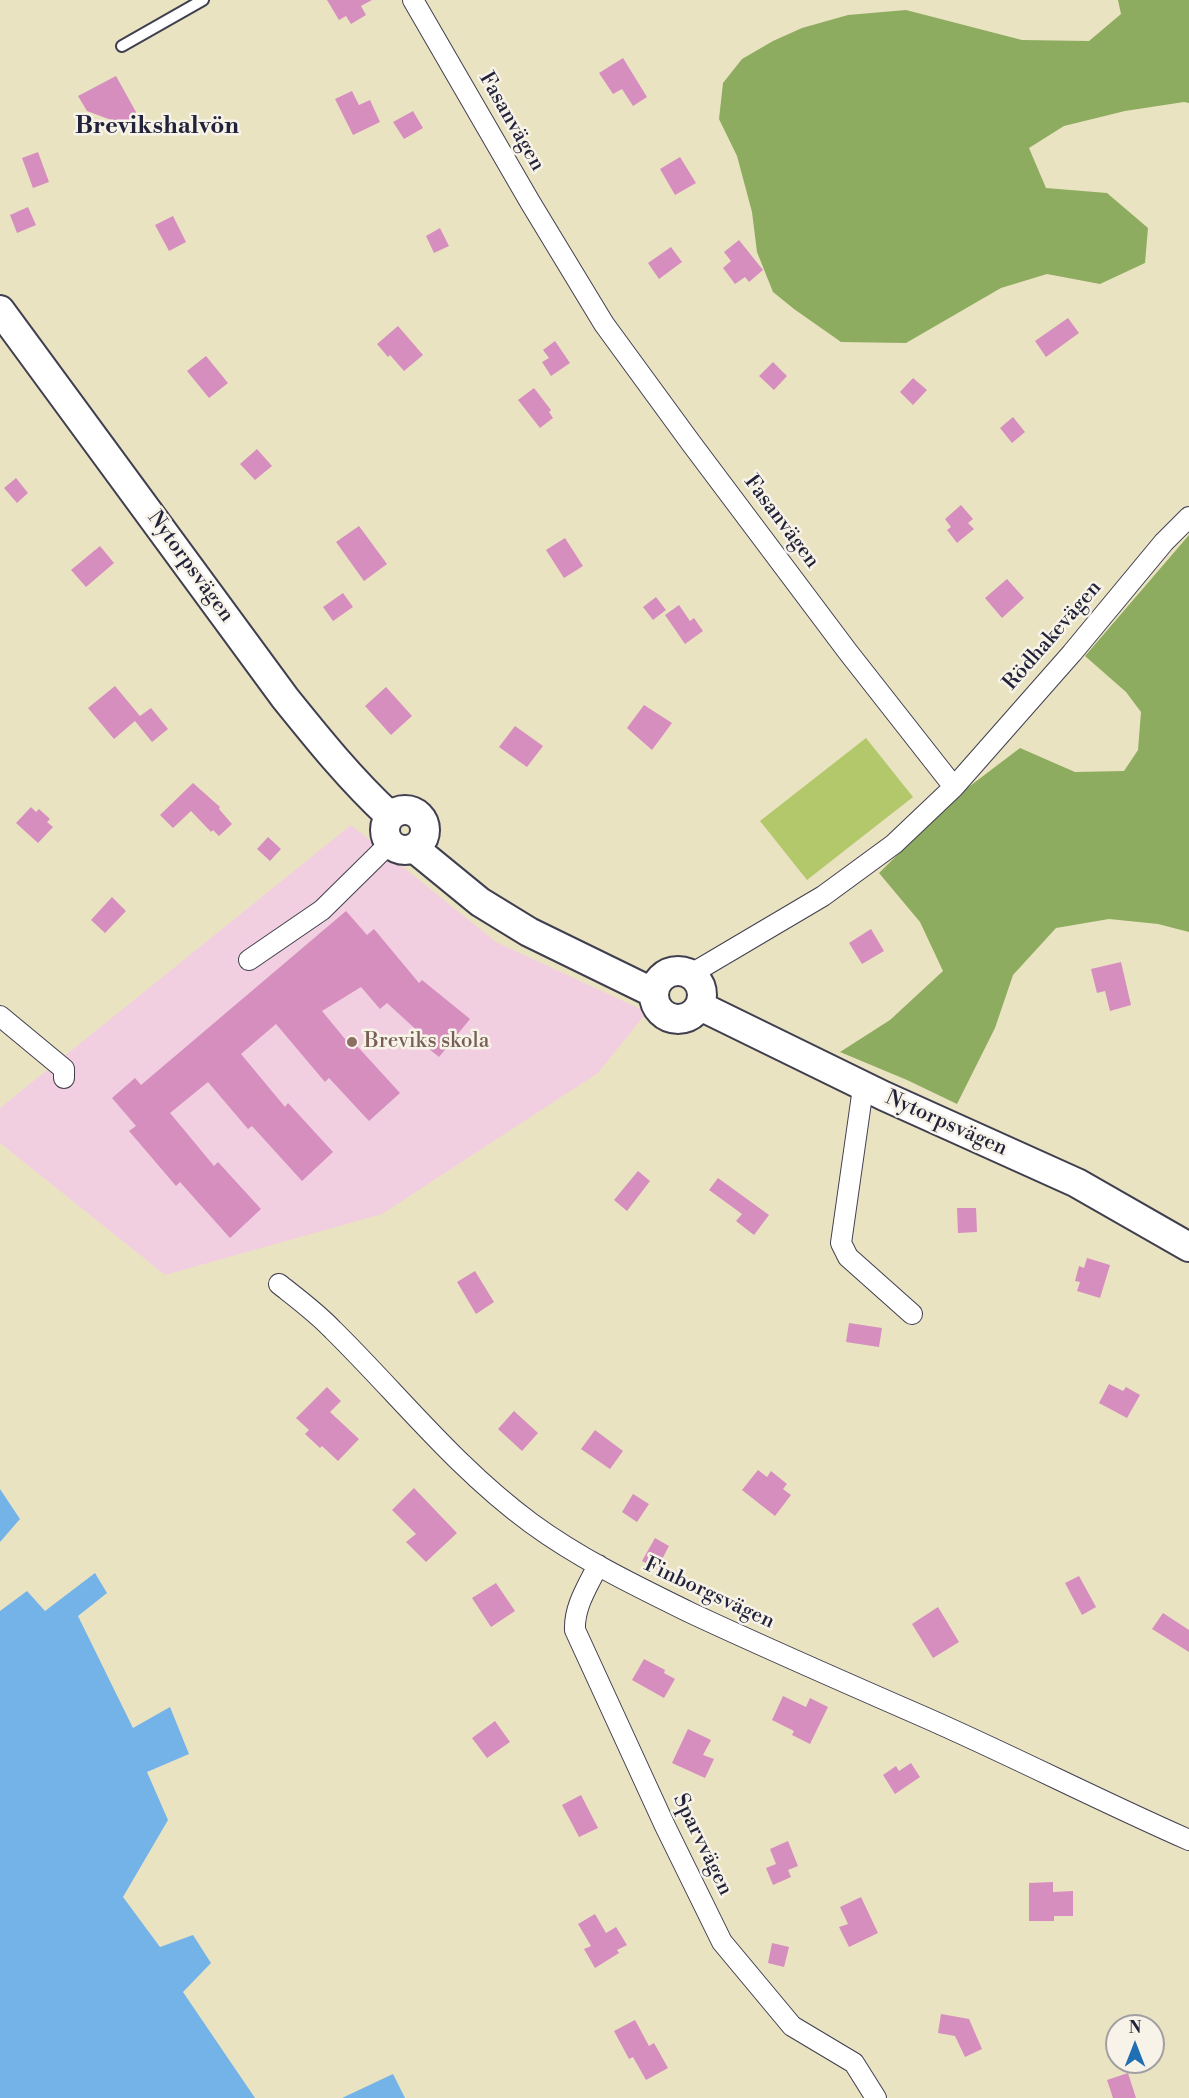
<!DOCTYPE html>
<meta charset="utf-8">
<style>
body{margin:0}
#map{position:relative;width:1189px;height:2098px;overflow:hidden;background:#eae3c2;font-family:"Libre Bodoni",serif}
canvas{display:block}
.north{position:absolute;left:1105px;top:2014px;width:60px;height:60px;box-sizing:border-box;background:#f7f3e8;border:2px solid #a29fa3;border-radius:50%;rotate:0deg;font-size:16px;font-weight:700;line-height:24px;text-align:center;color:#22223b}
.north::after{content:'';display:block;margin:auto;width:21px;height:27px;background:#1f6fb2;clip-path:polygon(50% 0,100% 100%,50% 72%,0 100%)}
</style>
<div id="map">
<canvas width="1189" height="2098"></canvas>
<div class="north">N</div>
</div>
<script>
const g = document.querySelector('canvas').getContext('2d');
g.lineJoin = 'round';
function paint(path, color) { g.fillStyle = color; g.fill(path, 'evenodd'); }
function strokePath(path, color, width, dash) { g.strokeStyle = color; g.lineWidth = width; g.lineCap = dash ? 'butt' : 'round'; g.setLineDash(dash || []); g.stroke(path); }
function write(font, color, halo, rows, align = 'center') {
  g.font = font + ' "Libre Bodoni",serif'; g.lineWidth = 5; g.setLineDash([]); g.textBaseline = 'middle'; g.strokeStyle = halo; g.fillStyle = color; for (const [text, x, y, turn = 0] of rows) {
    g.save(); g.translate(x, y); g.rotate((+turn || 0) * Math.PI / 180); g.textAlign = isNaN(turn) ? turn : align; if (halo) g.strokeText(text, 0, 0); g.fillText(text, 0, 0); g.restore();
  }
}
const built = new Path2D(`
 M351 825 496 942 647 1012 598 1073 382 1214 165 1275 0 1143V1108Z`);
const green = new Path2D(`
 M866 738 913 797 807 880 760 821Z`);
const forest = new Path2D(`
 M1118 0H1189V103L1184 102 1125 111 1064 126 1029 148 1046 188 1107 193 1148 228 1145 263 1100 284 1047 274 1001 288 906 343 841 342 794 309 773 292 757 252 752 212 737 156 719 119 723 83 742 59 773 41 802 28 848 15 906 10 1022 40 1089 41 1121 14Z
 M1189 535V932L1158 924 1109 919 1056 928 1013 975 995 1028 957 1104 907 1080 840 1052 890 1020 943 971 920 922 879 873 958 795 1020 748 1075 772 1124 771 1138 750 1141 712 1126 692 1085 656Z`);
const water = new Path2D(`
 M0 1489 20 1519 0 1542Z
 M95 1573 107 1593 78 1616 133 1728 170 1707 189 1754 147 1772 168 1820 123 1897 160 1947 193 1935 211 1963 183 1992 255 2098H0V1611L27 1591 45 1611Z
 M393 2074 405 2098H342Z`);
const building = new Path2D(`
 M327 0H372L361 6 366 15 351 24 346 16 339 20Z
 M623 58 647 97 633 106 622 89 613 94 599 73Z
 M116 76 136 112 134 118 122 124 87 111 78 96Z
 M352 91 359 105 370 100 380 122 353 135 335 99Z
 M413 111 423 128 404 139 393 122Z
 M38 152 49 182 33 188 22 158Z
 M680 157 696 183 675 195 660 169Z
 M28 207 36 225 17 233 10 215Z
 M173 216 186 242 169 251 155 225Z
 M440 228 449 246 434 253 426 236Z
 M739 240 763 270 749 282 745 277 735 284 723 268 731 261 724 252Z
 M671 247 682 262 659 279 648 263Z
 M1068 318 1079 333 1046 357 1035 341Z
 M398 326 423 355 404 371 390 355 388 357 377 344Z
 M555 341 570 363 551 376 542 362 549 358 543 350Z
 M206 356 228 383 209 398 187 371Z
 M773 362 787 376 774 390 759 376Z
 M913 378 927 390 913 405 900 392Z
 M534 388 551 410 549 412 553 418 540 428 518 400Z
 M1013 417 1025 432 1012 443 1000 428Z
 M257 449 272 466 255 480 240 464Z
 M16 478 28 493 17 503 4 488Z
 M961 505 973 519 968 523 974 529 957 543 947 530 951 527 945 519Z
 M359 526 387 564 364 581 336 542Z
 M565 538 583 566 564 578 546 550Z
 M100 546 114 563 86 587 71 570Z
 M1007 579 1024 598 1002 618 985 598Z
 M343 593 353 607 333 621 323 607Z
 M656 597 666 610 653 620 643 607Z
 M679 605 690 621 694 618 703 631 685 644 665 615Z
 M115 686 140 716 151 708 168 729 152 742 135 721 114 739 88 708Z
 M386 687 412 716 391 735 365 706Z
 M644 705 672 723 652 750 627 728Z
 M515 726 543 746 527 767 499 747Z
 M193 783 220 807 219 809 232 824 219 836 213 830 211 832 191 811 173 828 160 815Z
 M31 807 36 812 39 809 50 819 47 822 53 827 38 843 16 823Z
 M268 837 281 849 270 861 257 849Z
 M112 897 126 911 105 933 91 920Z
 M346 911 367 935 374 929 419 983 422 980 470 1019 439 1057 418 1040 422 1035 387 1003 380 1009 361 987 322 1011 354 1050 357 1046 400 1093 369 1121 329 1078 325 1082 276 1024 241 1054 285 1107 288 1103 333 1152 302 1181 252 1126 248 1129 208 1082 170 1113 214 1166 218 1162 261 1209 230 1238 180 1182 176 1186 129 1131 136 1126 112 1098 135 1078 141 1085Z
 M871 929 884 951 862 964 849 943Z
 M1121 962 1131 1005 1110 1011 1105 991 1097 993 1091 969Z
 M638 1171 650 1181 627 1211 614 1200Z
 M718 1178 769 1215 754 1235 736 1221 742 1214 709 1190Z
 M957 1208H976L977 1232 958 1233Z
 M1087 1258 1110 1265 1100 1298 1077 1291 1080 1282 1075 1281 1079 1266 1084 1268Z
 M475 1271 494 1302 476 1314 457 1282Z
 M849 1323 882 1328 879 1347 846 1342Z
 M1109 1384 1123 1391 1126 1387 1140 1395 1127 1418 1099 1403Z
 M327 1387 341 1401 330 1412 359 1439 338 1461 322 1446 320 1448 305 1434 309 1430 296 1418Z
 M514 1411 538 1433 522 1451 498 1429Z
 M595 1430 623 1451 610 1469 581 1449Z
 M758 1470 767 1477 771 1471 787 1484 783 1489 791 1495 775 1516 742 1490Z
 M414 1488 457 1533 426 1562 406 1542 416 1534 392 1510Z
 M633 1494 649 1504 637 1522 622 1512Z
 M655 1538 669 1546 657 1569 642 1561Z
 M1079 1576 1096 1607 1082 1615 1065 1583Z
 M496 1583 515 1611 491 1627 472 1598Z
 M938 1607 959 1642 933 1658 912 1624Z
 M1163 1613 1189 1630V1652L1152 1629Z
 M644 1659 665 1670 664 1673 675 1679 664 1698 632 1680Z
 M783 1696 806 1707 810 1698 828 1707 810 1744 792 1735 794 1731 772 1720Z
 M495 1721 510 1742 487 1758 472 1738Z
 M688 1729 711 1740 703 1755 714 1759 705 1778 672 1763Z
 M911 1763 920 1777 895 1794 883 1775 896 1766 899 1771Z
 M581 1795 598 1828 579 1837 562 1805Z
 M788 1841 798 1866 788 1870 791 1877 773 1885 766 1868 776 1864 770 1849Z
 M1053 1882V1892L1073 1891V1916H1054V1921H1029V1883Z
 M861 1897 878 1933 849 1947 839 1927 848 1924 840 1907Z
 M595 1914 606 1933 616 1927 627 1945 617 1950 619 1953 595 1968 584 1949 591 1946 578 1924Z
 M772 1943 789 1947 784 1967 768 1963Z
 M941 2014 969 2019 982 2049 965 2057 955 2036 938 2033Z
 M635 2020 649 2046 654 2043 668 2068 646 2080 633 2057 629 2059 614 2031Z
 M1128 2073 1136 2098H1113L1107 2080Z`);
const lane = new Path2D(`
 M122 46 203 0`);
const street = new Path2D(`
 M413 0 530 202 604 324 691 443 848 652 954 787 894 844 823 896 691 974
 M954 787 1072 653 1164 542 1189 517
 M249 960 322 910 390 843
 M0 1016 64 1069V1078
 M859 1083 862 1095 841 1243 848 1257 912 1314
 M279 1284C298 1299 317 1313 333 1330 398 1394 456 1468 531 1523 580 1559 636 1586 691 1613 768 1649 846 1683 924 1717 1013 1756 1100 1801 1189 1840
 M598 1565C588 1586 574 1606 575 1630L665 1826 722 1942 792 2026 854 2063 876 2098`);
const secondary = new Path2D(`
 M0 310 285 698C318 739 351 780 390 816
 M385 830a20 20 0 1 1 40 0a20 20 0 1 1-40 0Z
 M414 848 480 902 529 932 654 993
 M654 995a24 24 0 1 1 48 0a24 24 0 1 1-48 0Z
 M700 1006 884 1096 1077 1183 1189 1247`);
const markers = [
 [352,1042,6,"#8d6e63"]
];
const streetNames = [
 ["Fasanvägen",511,122,60],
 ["Fasanvägen",781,522,53],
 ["Nytorpsvägen",190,567,54],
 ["Rödhakevägen",1053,636,-49],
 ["Nytorpsvägen",946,1124,24],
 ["Finborgsvägen",709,1594,25],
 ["Sparvvägen",702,1845,64]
];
const educationNames = [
 ["Breviks skola",364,1042]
];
const quarterNames = [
 ["Brevikshalvön",157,127]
];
paint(built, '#f2cfe0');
paint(green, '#b3c76b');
paint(forest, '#8eac5f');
paint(water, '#74b3e8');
paint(building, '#d58ebe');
strokePath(lane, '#403f4f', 14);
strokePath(street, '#403f4f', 22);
strokePath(secondary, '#403f4f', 32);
strokePath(lane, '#fff', 10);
strokePath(street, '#fff', 20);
strokePath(secondary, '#fff', 28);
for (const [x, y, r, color] of markers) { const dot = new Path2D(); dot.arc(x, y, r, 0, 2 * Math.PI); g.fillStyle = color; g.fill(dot); strokePath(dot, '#f7f3e8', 2); }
write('21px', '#22223b', '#f7f3e8', streetNames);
write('21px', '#785e54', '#f7f3e8', educationNames, 'left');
write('bold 24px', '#22223b', '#f7f3e8', quarterNames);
</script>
